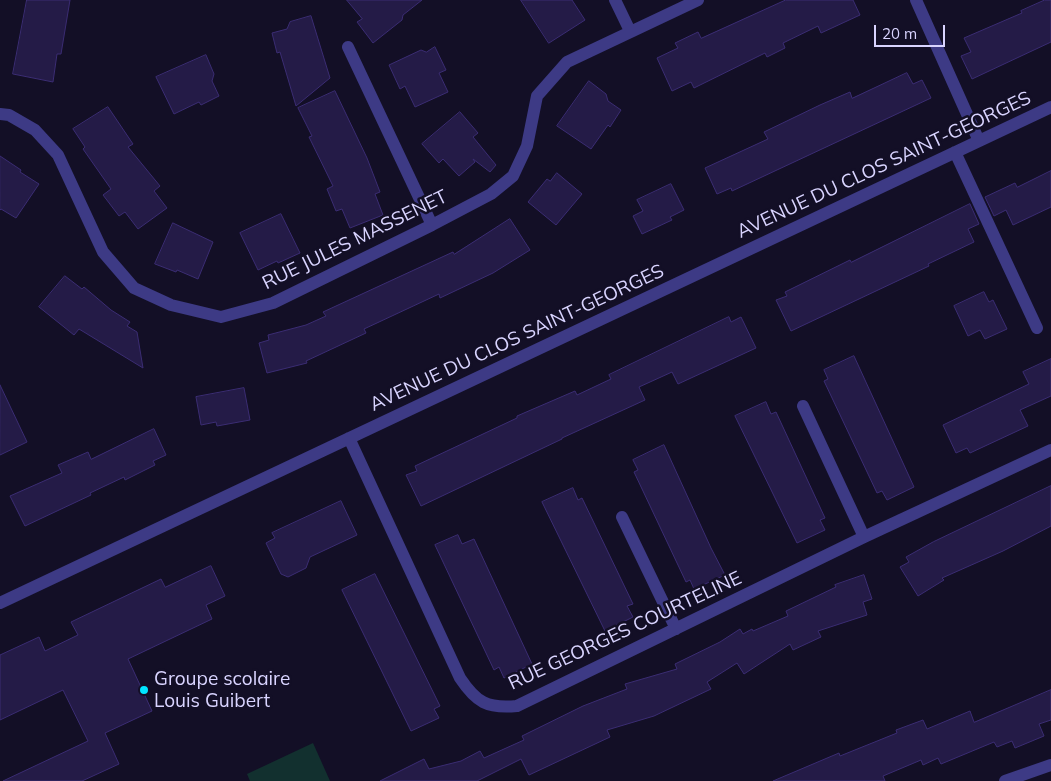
<!DOCTYPE html>
<style>
body{margin:0}
#map{position:relative;width:1051px;height:781px;overflow:hidden;background:#130f26;font-family:Mulish,sans-serif}
canvas{display:block}
.scale{position:absolute;left:874px;top:25px;width:71px;height:22px;box-sizing:border-box;border:2px solid #d9d4ff;border-top:0;padding-left:6px;font-size:15px;line-height:18px;white-space:nowrap;color:#d9d4ff;-webkit-text-stroke:4px #130f26;paint-order:stroke}
</style>
<div id="map">
<canvas width="1051" height="781"></canvas>
<div class="scale">20 m</div>
</div>
<script>
const g = document.querySelector('canvas').getContext('2d');
g.lineJoin = 'round';
function paint(path, color) { g.fillStyle = color; g.fill(path, 'evenodd'); }
function strokePath(path, color, width, dash) { g.strokeStyle = color; g.lineWidth = width; g.lineCap = dash ? 'butt' : 'round'; g.setLineDash(dash || []); g.stroke(path); }
function write(font, color, halo, rows, align = 'center') {
  g.font = font + ' Mulish,sans-serif'; g.lineWidth = 5; g.setLineDash([]); g.textBaseline = 'middle'; g.strokeStyle = halo; g.fillStyle = color; for (const [text, x, y, turn = 0] of rows) {
    g.save(); g.translate(x, y); g.rotate((+turn || 0) * Math.PI / 180); g.textAlign = isNaN(turn) ? turn : align; if (halo) g.strokeText(text, 0, 0); g.fillText(text, 0, 0); g.restore();
  }
}
const green = new Path2D(`
 M313 743 330 781H250L247 774Z`);
const building = new Path2D(`
 M27 0H70L61 54H57L53 82 13 74Z
 M347 0H422L403 15 402 20 373 43 357 22 362 19Z
 M521 0H572L585 20 549 43Z
 M786 0H853L860 15 821 33 818 26 783 43 785 48 767 57 765 53 694 88 691 82 672 91 657 58 678 48 675 43 698 32 701 38Z
 M1045 0H1051V42L972 79 961 56 971 52 964 38 1022 13 1021 11Z
 M311 16 330 78 296 106 280 52 277 53 272 33 287 29 290 22Z
 M435 47 446 70 439 73 448 92 415 107 405 86 400 89 389 65 421 50 426 52Z
 M206 55 214 74 212 81 219 96 201 105 199 102 174 114 156 77Z
 M907 73 913 84 922 80 931 98 732 191 731 188 717 194 705 168 768 139 764 132 820 105 850 92 852 98Z
 M589 81 606 94 608 101 621 110 610 127 608 125 591 149 557 126Z
 M335 91 367 158 380 192 375 194 383 215 350 228 342 209 336 211 327 189 333 186 309 137 312 136 298 108Z
 M108 107 133 144 128 147 160 186 154 191 167 208 138 229 125 212 119 216 103 195 111 189 83 149 85 147 73 129Z
 M460 112 478 133 473 137 496 165 490 172 473 159 475 162 459 176 443 159 439 163 422 144Z
 M0 156 21 170 20 172 39 184 16 218 1 209 0 210Z
 M1051 171V207L1013 225 1006 210 994 216 985 197 1015 183 1017 187Z
 M557 173 582 194 556 225 528 202 547 179 550 181Z
 M671 184 684 210 670 217 672 220 642 234 633 216 643 211 637 200Z
 M970 204 979 224 968 229 974 242 928 264 929 266 791 331 776 300 787 296 785 292 850 260 851 262Z
 M281 214 300 253 278 263 277 261 258 270 240 233Z
 M510 219 530 250 493 273 440 298 439 294 364 329 366 333 306 361 307 363 267 373 259 343 269 340 268 335 306 325 326 316 323 312 453 252 454 254Z
 M173 223 213 242 198 279 177 270 176 272 155 264Z
 M65 276 82 289 84 287 111 310 130 322 127 326 137 332 143 368 79 329 74 335 39 307Z
 M984 292 989 302 993 300 1007 329 985 339 980 330 968 336 954 306Z
 M729 317 731 322 741 317 756 348 678 384 672 372 639 387 645 400 562 438V439L421 506 406 475 417 471 415 466 517 418V416L575 391 577 395 611 379 609 375Z
 M854 356 914 487 887 500 882 491 877 493 824 381 828 379 824 370Z
 M1051 359V396L1020 410 1028 426 970 453 967 448 956 453 943 425 1029 384 1023 372Z
 M0 385 27 442 0 455Z
 M244 388 250 420 217 426 216 422 201 425 196 397Z
 M766 402 771 414 776 412 825 518 820 520 825 530 797 543 735 416Z
 M154 429 166 455 153 461 155 465 125 480 124 477 90 493 91 495 25 526 10 496 62 473 58 465 88 452 91 459Z
 M664 445 711 548 725 575 694 589 690 580 686 582 634 472 638 470 633 460Z
 M1051 486V526L1003 551 942 578 944 580 918 596 900 567 909 562 906 557 933 542Z
 M573 488 578 500 582 498 633 604 627 606 633 617 605 631 542 502Z
 M341 501 357 535 310 557 306 568 288 577 281 574 266 543 275 538 272 533Z
 M458 535 462 544 474 539 532 664 504 678 499 667 494 670 435 545Z
 M211 566 225 596 206 605 212 619 128 659 152 711 105 733 119 764 82 781H3L88 741 63 690 0 720V655L39 637 45 651 78 635 71 622 161 579 165 587Z
 M375 574 440 706 434 709 439 718 411 731 342 590Z
 M864 575 872 599 863 602 867 615 818 631 821 637 793 650 790 644 744 674 737 663 707 682 711 689 654 716 607 730 610 737 529 775 521 759 477 781H380L424 759 429 769 461 761 480 751 484 758 524 740 522 736 583 706 627 689 625 684 677 669 675 664 720 642 740 629 743 634 752 629 753 631 788 616 786 611 836 587 835 585Z
 M1051 690V720L1039 724 1044 736 1015 748 1012 741 997 747 994 742 941 764 938 758 923 765 921 760 883 776 885 781H773L839 753 840 756 897 733 896 730 923 720 927 729 970 711 974 722Z`);
const minor = new Path2D(`
 M615 0 630 31
 M916 0 979 141
 M348 47 432 225
 M0 114 9 115 35 130 58 155 103 252 134 288 171 305 221 317 273 303 432 225 491 194 513 176 527 146 537 96 567 62 698 0
 M955 152 1037 328
 M803 406 864 537
 M349 438 460 678C476 702 487 709 517 706L864 537 1051 450
 M622 517 676 629
 M0 603 1051 107
 M1005 781 1051 765`);
const markers = [
 [144,690,5,"#00e5ff"]
];
const streetNames = [
 ["AVENUE DU CLOS SAINT-GEORGES",884,165,-25],
 ["RUE JULES MASSENET",355,240,-26],
 ["AVENUE DU CLOS SAINT-GEORGES",517,338,-25],
 ["RUE GEORGES COURTELINE",625,631,-25]
];
const poiNames = [
 ["Groupe scolaire",154,679],
 ["Louis Guibert",154,701]
];
paint(green, '#12302f');
paint(building, '#241b47');
strokePath(building, '#3b2d73', 1);
strokePath(minor, '#3d3a85', 12);
for (const [x, y, r, color] of markers) { const dot = new Path2D(); dot.arc(x, y, r, 0, 2 * Math.PI); g.fillStyle = color; g.fill(dot); strokePath(dot, '#130f26', 2); }
write('19px', '#d9d4ff', '#130f26', streetNames);
write('19px', '#d9d4ff', '#130f26', poiNames, 'left');
</script>
